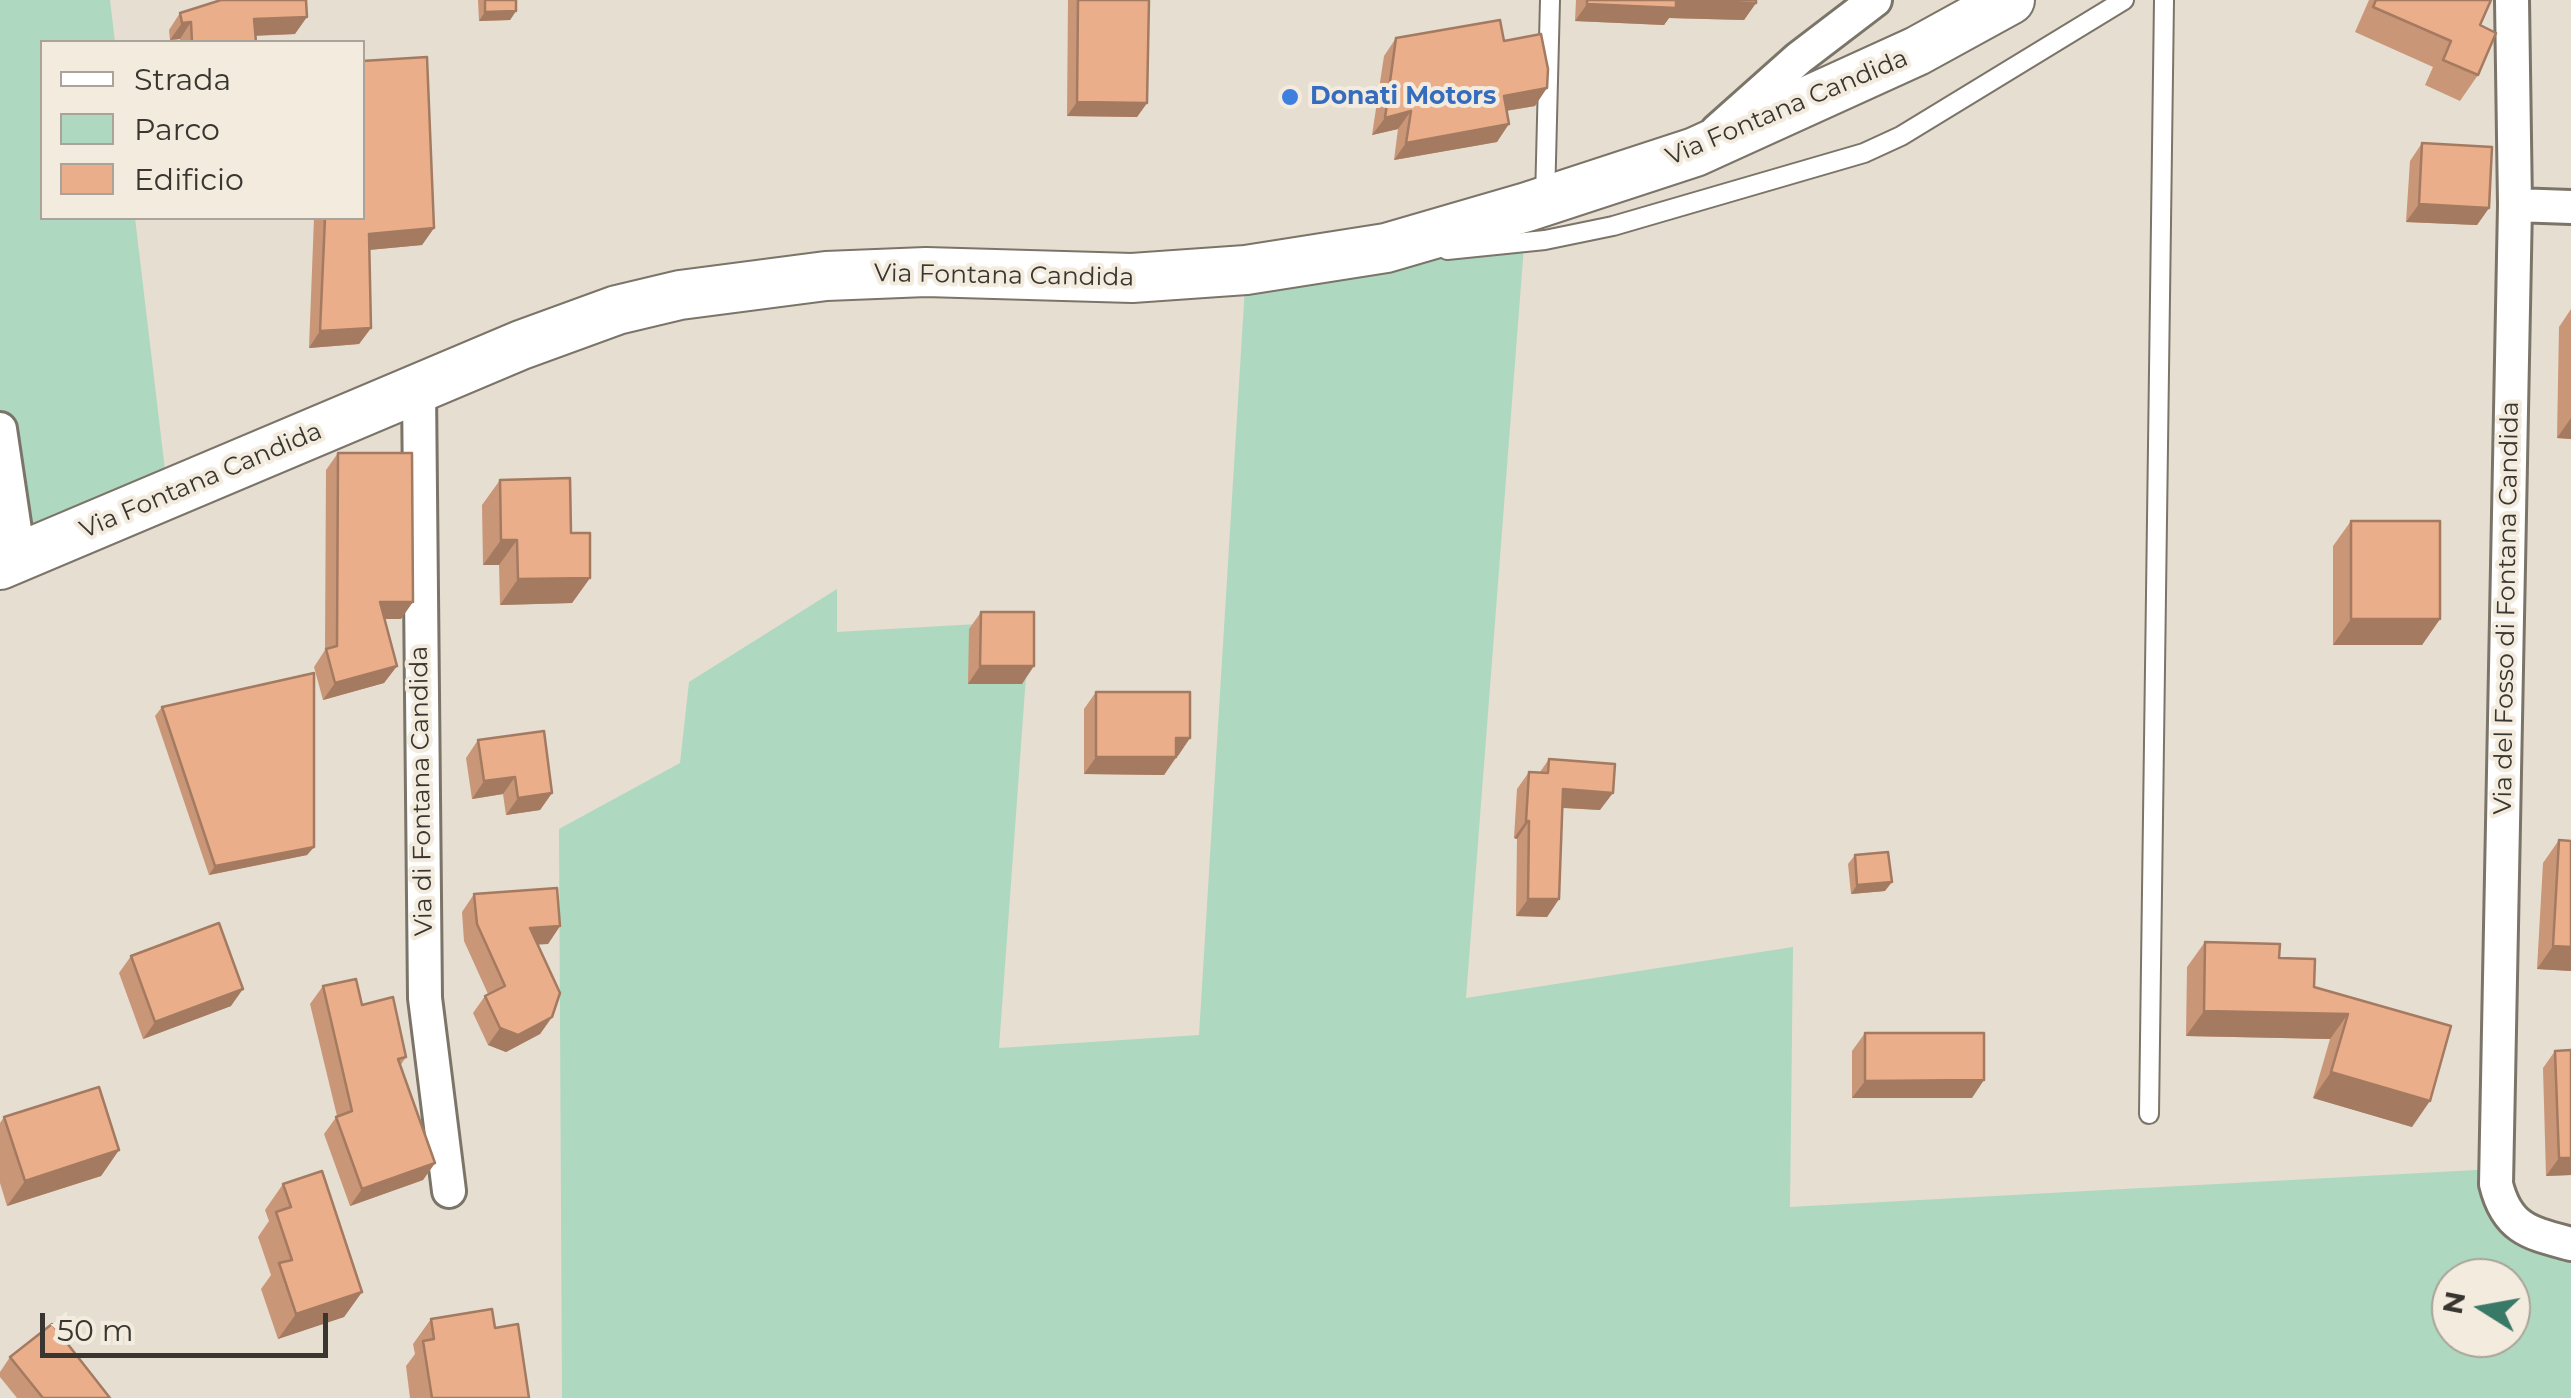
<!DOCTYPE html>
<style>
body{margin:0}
#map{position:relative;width:2571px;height:1398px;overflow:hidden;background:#e6ded1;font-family:Montserrat,sans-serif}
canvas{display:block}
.legend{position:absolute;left:40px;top:40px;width:325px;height:180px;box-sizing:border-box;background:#f3ecde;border:2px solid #a9a399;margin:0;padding:12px 18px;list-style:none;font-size:30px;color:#393631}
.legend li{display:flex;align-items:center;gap:20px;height:50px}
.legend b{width:50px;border:2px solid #a9a399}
.north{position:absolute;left:2431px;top:1258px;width:100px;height:100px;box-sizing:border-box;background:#f3ecde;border:2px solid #a9a399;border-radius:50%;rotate:281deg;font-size:28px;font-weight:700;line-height:40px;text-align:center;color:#393631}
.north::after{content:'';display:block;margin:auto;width:35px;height:45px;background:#397967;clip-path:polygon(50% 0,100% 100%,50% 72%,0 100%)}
.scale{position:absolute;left:40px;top:1313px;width:288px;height:45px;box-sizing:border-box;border:5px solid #393631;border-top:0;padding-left:12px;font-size:30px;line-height:35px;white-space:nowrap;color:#393631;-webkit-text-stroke:8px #f3ecde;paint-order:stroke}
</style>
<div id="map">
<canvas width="2571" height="1398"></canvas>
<ul class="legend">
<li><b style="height:12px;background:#fff"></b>Strada</li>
<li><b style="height:28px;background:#aed8c0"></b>Parco</li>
<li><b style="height:28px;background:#ebae8b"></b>Edificio</li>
</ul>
<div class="north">N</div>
<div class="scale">50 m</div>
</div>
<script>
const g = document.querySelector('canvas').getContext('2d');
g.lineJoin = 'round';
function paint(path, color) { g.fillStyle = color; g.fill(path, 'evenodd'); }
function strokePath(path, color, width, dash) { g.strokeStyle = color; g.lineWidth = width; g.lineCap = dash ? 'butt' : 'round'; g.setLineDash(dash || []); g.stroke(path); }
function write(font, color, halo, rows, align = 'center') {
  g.font = font + ' Montserrat,sans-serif'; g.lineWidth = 8; g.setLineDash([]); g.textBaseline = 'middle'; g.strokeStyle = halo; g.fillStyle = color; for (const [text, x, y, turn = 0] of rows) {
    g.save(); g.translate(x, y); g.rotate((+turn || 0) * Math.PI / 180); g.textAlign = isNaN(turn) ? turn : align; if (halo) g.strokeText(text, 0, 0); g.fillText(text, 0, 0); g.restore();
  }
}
const green = new Path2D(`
 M0 0H110L115 42H42V218H135L168 495 0 565Z
 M1527 207 1466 998 1793 947 1790 1207 2495 1169 2498 1194 2571 1244V1398H562L559 829 680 763 689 682 837 589V632L1030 621 999 1048 1199 1035 1246 270ZM2451 1278H2511V1338H2451Z`);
const lane = new Path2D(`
 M1545 200 1550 0
 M1447 250 1545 240 1613 226 1864 153 1901 136 2124 0
 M2149 1114 2164 0`);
const street = new Path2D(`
 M2512 0 2515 205 2496 1184C2507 1229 2530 1233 2571 1244
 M1717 131 1799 58 1875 0
 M2515 205 2571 207
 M419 390 425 998 449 1191
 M0 429 19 557`);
const secondary = new Path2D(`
 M0 565 521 345 617 310 680 295 826 276 926 272 1132 278 1246 270 1386 248 1527 207 1695 152 1917 51 2010 0`);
const wall = new Path2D(`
 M478 0H516V11L510 20 479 21Z
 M1068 0H1149L1147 103 1137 117 1067 116Z
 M1576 0H1756V3L1744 20 1669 18 1664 25 1575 21Z
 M2369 0H2491L2480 25 2478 75 2460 101 2425 85 2433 67 2355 32Z
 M180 13 295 34 255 36 256 42H180V39L170 40 169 30Z
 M1396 38 1504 41 1535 106 1506 111 1497 142 1394 160 1398 129 1372 135 1384 56Z
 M2422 143 2489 208 2477 225 2406 222 2410 161Z
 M314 218H362L434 228 422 245 369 250 371 328 359 344 309 348Z
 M2571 309V439L2557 438 2559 327Z
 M338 453 401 619H384L397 666 384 683 323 700 314 667 325 650 326 470Z
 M500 480 571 533 590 578 572 603 500 605 499 565H483L482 505Z
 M2351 521 2440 619 2422 645H2333V546Z
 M981 612 1022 684H968L969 629Z
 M1096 692 1190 738 1164 775 1084 774V709Z
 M162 707 314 847 307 855 209 875 155 716Z
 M478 740 552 793 540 810 506 815 503 794 472 799 466 758Z
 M1549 759 1600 810 1562 808 1559 899 1547 917 1516 916 1517 839 1514 838 1517 789 1529 772H1540Z
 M2559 840 2571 971 2537 969 2543 863Z
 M1855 855 1885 891 1851 894 1848 864Z
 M474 894 560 926 548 944H537L552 1017 540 1034 506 1052 488 1045 473 1013 485 996 488 994 464 941 462 912Z
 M2205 942 2279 958 2314 987 2451 1026 2412 1127 2313 1098 2330 1039 2186 1036 2187 967Z
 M131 956 231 1006 143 1039 119 973Z
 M323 986 362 1005 406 1057 400 1066 435 1163 423 1180 350 1206 324 1134 337 1116 310 1004Z
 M1865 1033 1972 1098H1852V1051Z
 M2571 1050V1175L2546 1176 2543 1068 2555 1051Z
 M4 1117 119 1150 101 1176 7 1206 0 1183V1123Z
 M283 1184 362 1292 344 1317 278 1339 261 1289 271 1275 258 1237 269 1221 265 1210Z
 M431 1319 495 1328 529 1398H410L406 1366 415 1354 413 1344Z
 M10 1357 110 1398H17L0 1377V1372Z`);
const shadedWall = new Path2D(`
 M1676 1 1756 3 1744 20 1669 18 1664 25 1575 21 1587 4Z
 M516 11 510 20 479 21 485 12Z
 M307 17 295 34 243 36 254 19Z
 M191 22 180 39 170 40 182 23Z
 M1547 88 1535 106 1492 113 1504 96Z
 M1077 102 1147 103 1137 117 1067 116Z
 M1411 111 1398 129 1372 135 1385 118Z
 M1509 124 1497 142 1394 160 1406 143Z
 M2419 204 2489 208 2477 225 2406 222Z
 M205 218H266L204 220Z
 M434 228 422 245 357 251 369 234Z
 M371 328 359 344 309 348 320 331Z
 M2571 418V439L2557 438Z
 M501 540H517L499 565H483Z
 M590 578 572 603 500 605 518 579Z
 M380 602H413L401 619H368Z
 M2351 619H2440L2422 645H2333Z
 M397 666 384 683 323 700 335 683Z
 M980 666H1034L1022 684H968Z
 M1176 738H1190L1178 756H1164Z
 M1096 757H1176L1164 775 1084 774Z
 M515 777 503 794 472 799 484 781Z
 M1563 789 1613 793 1600 810 1551 807Z
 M552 793 540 810 506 815 518 798Z
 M1526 821H1529L1517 839 1514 838Z
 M314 847 307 855 209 875 215 866Z
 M1892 882 1885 891 1851 894 1857 885Z
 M1528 899H1559L1547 917 1516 916Z
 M560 926 548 944 518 946 530 928Z
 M2553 946 2571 947V971L2537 969Z
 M243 989 231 1006 143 1039 155 1022Z
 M2204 1011 2348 1014 2330 1039 2186 1036Z
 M552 1017 540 1034 506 1052 488 1045 500 1028Z
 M2331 1072 2430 1101 2412 1127 2313 1098Z
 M1984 1080 1972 1098H1852L1865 1081Z
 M119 1150 101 1176 7 1206 25 1181Z
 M2559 1158H2571V1175L2546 1176Z
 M435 1163 423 1180 350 1206 362 1189Z
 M362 1292 344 1317 278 1339 296 1314Z`);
const building = new Path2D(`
 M221 0H306L307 17 254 19 256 42H192L191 22 182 23 180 13Z
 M485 0H516V11L485 12Z
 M1078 0H1149L1147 103 1077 102Z
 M1587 0H1756V3L1676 1V8L1587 4Z
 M2376 0H2491L2480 25 2496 33 2478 75 2443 60 2451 41 2373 7Z
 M1500 20 1504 41 1541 34 1548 69 1547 88 1504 96 1509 124 1406 143 1411 111 1385 118 1396 38Z
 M427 57 434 228 369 234 371 328 320 331 325 218H362V61Z
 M2422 143 2492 147 2489 208 2419 204Z
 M338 453H412L413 602H380L397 666 335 683 326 649 337 646Z
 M570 478 571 533H590V578L518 579 517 540H501L500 480Z
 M2351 521H2440V619H2351Z
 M981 612H1034V666H980Z
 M314 673V847L215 866 162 707Z
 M1096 692H1190V738H1176V757H1096Z
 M544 731 552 793 518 798 515 777 484 781 478 740Z
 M1549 759 1615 764 1613 793 1563 789 1559 899H1528L1529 821H1526L1529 772 1548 773Z
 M2559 840 2571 841V947L2553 946Z
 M1888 852 1892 882 1857 885 1855 855Z
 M557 888 560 926 530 928 560 993 552 1017 518 1035 500 1028 485 996 505 986 477 924 474 894Z
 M219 923 243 989 155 1022 131 956Z
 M2205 942 2280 944 2279 958 2315 959 2314 987 2451 1026 2430 1101 2331 1072 2348 1014 2204 1011Z
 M356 979 362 1005 393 997 406 1057 398 1059 435 1163 362 1189 336 1117 352 1111 323 986Z
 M1865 1033H1984V1080L1865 1081Z
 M2571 1050V1158H2559L2555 1051Z
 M99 1087 119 1150 25 1181 4 1117Z
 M322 1171 362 1292 296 1314 279 1263 292 1260 276 1212 291 1207 283 1184Z
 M492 1309 495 1328 518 1324 529 1398H432L423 1341 434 1339 431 1319Z
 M52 1324 110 1398H43L10 1357Z`);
const markers = [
 [1290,97,10,"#3f7fe0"]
];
const shopNames = [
 ["Donati Motors",1310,97]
];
const streetNames = [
 ["Via Fontana Candida",1787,108,-23],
 ["Via Fontana Candida",1004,276,1],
 ["Via Fontana Candida",201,481,-23],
 ["Via del Fosso di Fontana Candida",2507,608,-89],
 ["Via di Fontana Candida",422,791,-91]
];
paint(green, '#aed8c0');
strokePath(lane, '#7b7468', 22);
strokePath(street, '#7b7468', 38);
strokePath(secondary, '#7b7468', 52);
strokePath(lane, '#fff', 18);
strokePath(street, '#fff', 32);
strokePath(secondary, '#fff', 48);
paint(wall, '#ca9678');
paint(shadedWall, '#a47a61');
paint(building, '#ebae8b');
strokePath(building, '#a47a61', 2.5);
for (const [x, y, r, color] of markers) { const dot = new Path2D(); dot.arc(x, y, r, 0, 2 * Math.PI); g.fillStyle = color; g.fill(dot); strokePath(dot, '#f3ecde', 4); }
write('bold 25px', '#366cbe', '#f3ecde', shopNames, 'left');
write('25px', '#393631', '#f3ecde', streetNames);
</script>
